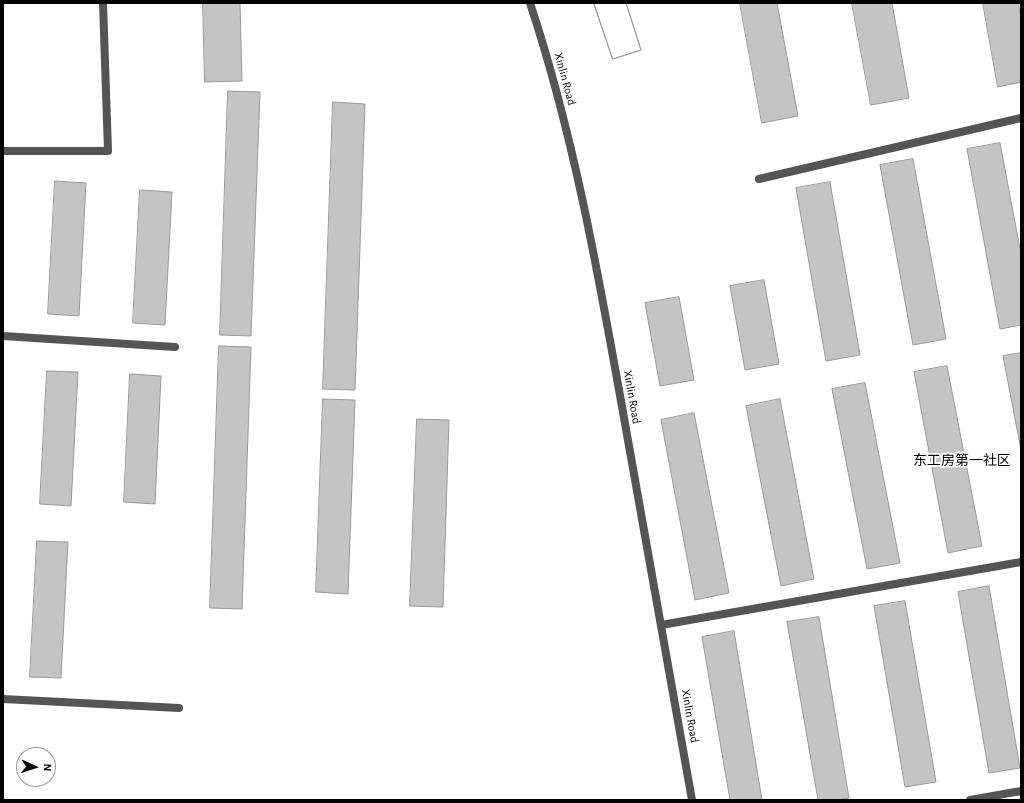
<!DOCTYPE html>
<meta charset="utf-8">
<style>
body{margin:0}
#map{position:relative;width:1024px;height:803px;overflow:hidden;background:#fff;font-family:"Alegreya Sans",sans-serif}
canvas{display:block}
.frame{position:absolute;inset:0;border:4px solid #000;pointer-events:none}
.north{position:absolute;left:16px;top:747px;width:40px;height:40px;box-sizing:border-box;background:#fff;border:1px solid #999;border-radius:50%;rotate:93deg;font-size:11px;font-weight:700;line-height:16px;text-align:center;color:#000}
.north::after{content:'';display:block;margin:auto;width:14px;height:18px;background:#000;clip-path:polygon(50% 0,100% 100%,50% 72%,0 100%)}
</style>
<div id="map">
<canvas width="1024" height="803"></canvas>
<div class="frame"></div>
<div class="north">N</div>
</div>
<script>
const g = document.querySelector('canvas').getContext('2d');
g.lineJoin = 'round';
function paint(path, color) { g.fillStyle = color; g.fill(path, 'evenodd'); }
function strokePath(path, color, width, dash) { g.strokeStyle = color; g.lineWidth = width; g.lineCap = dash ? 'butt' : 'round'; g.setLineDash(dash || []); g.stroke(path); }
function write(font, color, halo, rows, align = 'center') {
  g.font = font + ' "Alegreya Sans","Noto Sans SC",sans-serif'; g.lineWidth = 3.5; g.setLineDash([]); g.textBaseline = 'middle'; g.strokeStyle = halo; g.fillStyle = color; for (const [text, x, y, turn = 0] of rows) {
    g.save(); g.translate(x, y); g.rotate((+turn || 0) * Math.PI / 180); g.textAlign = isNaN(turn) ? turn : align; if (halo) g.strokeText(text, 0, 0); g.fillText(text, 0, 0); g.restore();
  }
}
const building = new Path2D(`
 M203 3H240L242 81 205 82Z
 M594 3H626L641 50 613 59Z
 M594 3H626L641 50 613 59Z
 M740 3H777L798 116 762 123Z
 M852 3H892L909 98 871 105Z
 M983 3H1018L1021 18V82L998 87Z
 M228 91 260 92 251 336 220 335Z
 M333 102 365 104 355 390 323 389Z
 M1000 143 1021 254V325L1000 329 967 149Z
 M913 159 946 339 913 345 880 165Z
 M55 181 86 183 79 316 48 314Z
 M830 182 860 355 826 361 796 188Z
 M140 190 172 192 165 325 133 323Z
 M764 280 779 364 745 370 730 286Z
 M679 297 694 380 660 386 645 303Z
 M219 346 251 347 242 609 210 608Z
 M1021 353V450L1003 356Z
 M947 366 982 546 948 553 914 372Z
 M47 371 78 372 71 506 40 504Z
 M130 374 161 376 155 504 124 502Z
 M865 383 900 563 867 569 832 389Z
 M323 399 355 400 348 594 316 592Z
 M780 399 814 579 781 586 746 406Z
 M694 413 729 593 695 600 661 420Z
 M417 419 449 420 443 607 410 606Z
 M37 541 68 542 61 678 30 677Z
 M989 586 1020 768 989 773 958 592Z
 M905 601 936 782 905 787 874 606Z
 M819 617 849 798 837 800H818L787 622Z
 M734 631 762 800H730L702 637Z`);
const minor = new Path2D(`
 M3 151H108L103 3
 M759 179 1021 118
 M3 336 175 347
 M661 625 1021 562
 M3 699 179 708
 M970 800 1021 791`);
const tertiary = new Path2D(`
 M530 3C573 133 597 267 621 401 645 534 669 667 692 800`);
const streetNames = [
 ["Xinlin Road",565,79,75],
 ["Xinlin Road",632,397,80],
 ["Xinlin Road",690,716,80]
];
const quarterNames = [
 ["东工房第一社区",962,461]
];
paint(building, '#c4c4c4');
strokePath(building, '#999', 1);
strokePath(minor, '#555', 8);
strokePath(tertiary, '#555', 8);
write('12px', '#000', '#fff', streetNames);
write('14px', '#000', '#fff', quarterNames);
</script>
